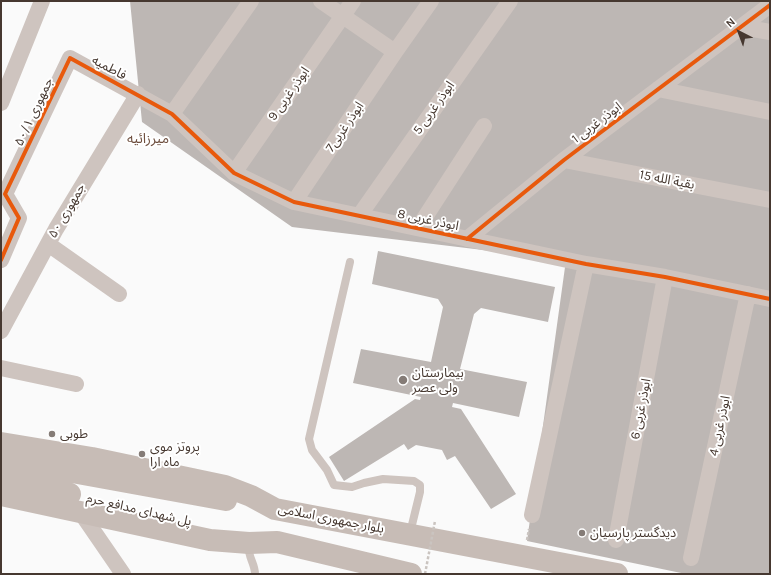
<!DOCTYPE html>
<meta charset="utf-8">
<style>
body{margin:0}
#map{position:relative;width:771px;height:575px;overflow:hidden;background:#fafafa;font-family:Karla,sans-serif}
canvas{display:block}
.frame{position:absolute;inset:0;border:2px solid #463830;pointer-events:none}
.north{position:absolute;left:719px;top:12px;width:40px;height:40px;-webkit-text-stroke:3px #fff;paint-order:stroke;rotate:318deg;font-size:11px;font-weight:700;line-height:16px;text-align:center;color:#463830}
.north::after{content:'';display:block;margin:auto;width:14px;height:18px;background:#463830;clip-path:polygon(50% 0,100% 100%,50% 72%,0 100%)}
</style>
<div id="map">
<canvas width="771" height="575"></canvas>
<div class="frame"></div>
<div class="north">N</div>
</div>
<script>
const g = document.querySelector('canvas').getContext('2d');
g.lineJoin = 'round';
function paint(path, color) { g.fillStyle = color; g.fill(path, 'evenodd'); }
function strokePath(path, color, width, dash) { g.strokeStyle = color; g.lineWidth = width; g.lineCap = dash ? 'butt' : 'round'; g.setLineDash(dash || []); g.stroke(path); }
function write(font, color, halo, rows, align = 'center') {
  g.font = font + ' Karla,"Noto Sans Arabic",sans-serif'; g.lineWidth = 4; g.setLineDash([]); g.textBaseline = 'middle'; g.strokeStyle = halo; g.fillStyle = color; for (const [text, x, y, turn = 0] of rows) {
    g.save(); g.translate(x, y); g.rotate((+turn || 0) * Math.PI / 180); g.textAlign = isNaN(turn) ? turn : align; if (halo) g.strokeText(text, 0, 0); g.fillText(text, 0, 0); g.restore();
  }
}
const building = new Path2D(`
 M130 1H770V574H686L527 541 566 260 292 227 142 122Z
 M378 251 555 287 548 322 481 308 474 314 460 369 527 382 519 417 453 403 452 407 461 409 516 494 491 509 455 456 447 460 442 450 416 445 408 450 404 444 344 481 329 457 415 399 420 400 421 397 353 383 361 349 431 362 443 307 438 299 372 284Z`);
const path = new Path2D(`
 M527 540 529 529`);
const service = new Path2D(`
 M350 262 309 439 312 450 327 470 334 485 352 487 364 483 383 479 414 481 420 485V492L410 533
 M249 545C247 556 255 563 255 574`);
const minor = new Path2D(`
 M321 1 395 52
 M742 27 770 32
 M658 89 770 112
 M1 103 42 1
 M172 114 251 1
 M564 160 770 200
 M234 173 353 1
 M294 202 395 52 431 1
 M359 216 510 1
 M418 228 484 126
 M467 239 564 160 770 5
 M48 244 119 294
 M1 260 19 218 5 194 70 58 172 114 234 173 294 202 586 264 665 277 770 299
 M1 331 56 229 138 94
 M1 368 76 384
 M79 510 123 574
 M532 515 586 264
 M616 540 665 277
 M691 558 748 294`);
const primary = new Path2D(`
 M1 443 92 458 225 486 251 496 275 509 617 574
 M1 459 226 500
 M1 478 70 494
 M1 495 210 540 249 543 277 542 411 574`);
const pathBridge = new Path2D(`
 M425 574 435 521`);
const cycleway = new Path2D(`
 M467 239 564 160 770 5
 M1 260 19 218 5 194 70 58 172 114 234 173 294 202 586 264 665 277 770 299`);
const markers = [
 [403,380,5,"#857c77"],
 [52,434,4,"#857c77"],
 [142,454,4,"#857c77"],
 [582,533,4,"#857c77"]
];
const streetNames = [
 ["فاطمیه",109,68,28],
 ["ابوذر غربی 9",289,94,-55],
 ["ابوذر غربی 5",434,108,-55],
 ["جمهوری ۵۰/۱",34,112,-65],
 ["ابوذر غربی 1",597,123,-37],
 ["ابوذر غربی7",345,127,-56],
 ["بقیة الله 15",667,180,11],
 ["جمهوری ۵۰",67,211,-60],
 ["ابوذر غربی 8",428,220,12],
 ["ابوذر غربی 6",641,409,-79],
 ["ابوذر غربی 4",720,426,-78],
 ["پل شهدای مدافع حرم",139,510,13],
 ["بلوار جمهوری اسلامی",331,519,11]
];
const poiNames = [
 ["بیمارستان",412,373],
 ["ولی عصر",412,388],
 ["طوبی",60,434],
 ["پروتز موی",150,447],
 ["ماه ارا",150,462],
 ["دیدگستر پارسیان",590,533]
];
const neighbourhoodNames = [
 ["میرزائیه",148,139]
];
paint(building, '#bdb7b4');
strokePath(path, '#cac4c0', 2.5, [3, 2]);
strokePath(service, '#cec4bf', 8);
strokePath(minor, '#cec4bf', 16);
strokePath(primary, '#c7bcb6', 22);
strokePath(pathBridge, '#cac4c0', 2.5, [3, 2]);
strokePath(cycleway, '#e8590c', 4);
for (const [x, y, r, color] of markers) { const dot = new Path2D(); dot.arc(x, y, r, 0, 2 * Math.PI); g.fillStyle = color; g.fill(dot); strokePath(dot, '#fff', 1.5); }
write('13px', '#463830', '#fff', streetNames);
write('13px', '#463830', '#fff', poiNames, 'left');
write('14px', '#6e4f3f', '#fff', neighbourhoodNames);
</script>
